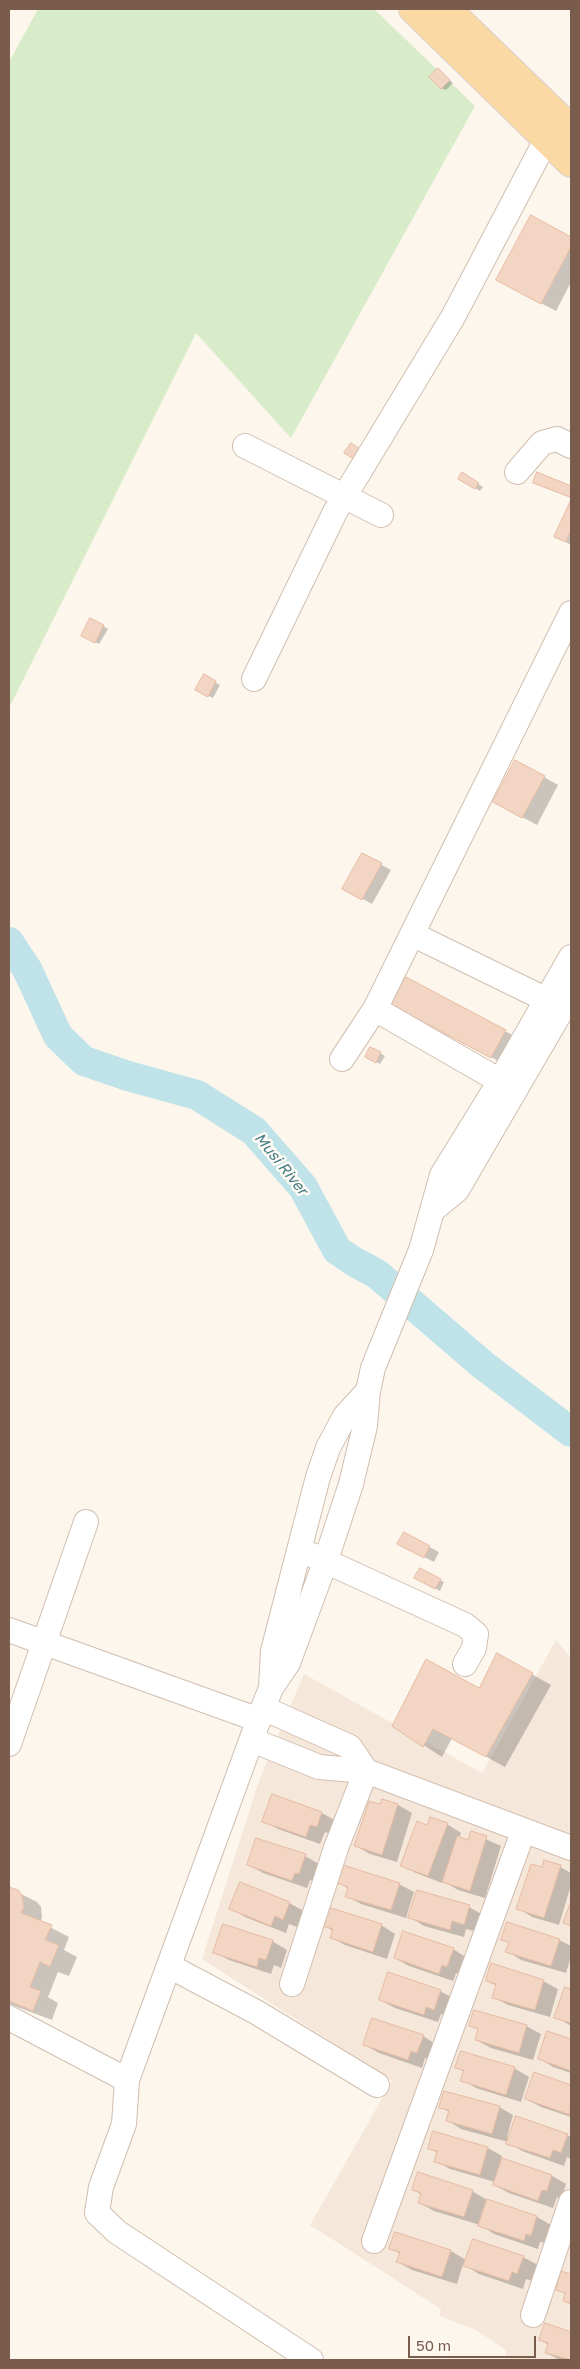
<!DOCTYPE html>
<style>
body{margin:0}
#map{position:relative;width:580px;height:2369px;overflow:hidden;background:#fdf6ec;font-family:"Golos Text",sans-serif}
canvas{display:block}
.frame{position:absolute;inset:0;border:10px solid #7a5c4d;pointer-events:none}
.scale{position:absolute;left:408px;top:2336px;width:128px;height:22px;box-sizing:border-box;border:2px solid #7a5c4d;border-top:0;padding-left:6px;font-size:15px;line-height:18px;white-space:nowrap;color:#7a5c4d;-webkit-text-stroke:4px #fffaf3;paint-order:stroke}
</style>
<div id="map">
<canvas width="580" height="2369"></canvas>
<div class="frame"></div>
<div class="scale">50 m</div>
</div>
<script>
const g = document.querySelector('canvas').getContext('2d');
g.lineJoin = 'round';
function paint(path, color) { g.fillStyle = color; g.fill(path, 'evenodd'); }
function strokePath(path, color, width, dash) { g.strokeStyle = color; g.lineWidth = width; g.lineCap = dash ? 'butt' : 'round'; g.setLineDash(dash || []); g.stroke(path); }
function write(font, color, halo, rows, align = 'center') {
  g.font = font + ' "Golos Text",sans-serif'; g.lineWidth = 5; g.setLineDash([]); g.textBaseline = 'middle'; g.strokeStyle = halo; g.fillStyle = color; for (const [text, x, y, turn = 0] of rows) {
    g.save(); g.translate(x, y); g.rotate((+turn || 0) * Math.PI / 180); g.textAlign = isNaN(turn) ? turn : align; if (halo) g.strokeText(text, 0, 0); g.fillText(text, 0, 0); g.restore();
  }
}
const residential = new Path2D(`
 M556 1640 571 1658V2360H505L506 2350 476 2330 439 2316 441 2309 310 2225 392 2081 202 1959 260 1778 304 1674 482 1773Z`);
const green = new Path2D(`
 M38 9H374L475 106 291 438 196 333 9 708V62Z`);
const shadow = new Path2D(`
 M438 69 453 83 446 90 441 88Z
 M531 217 571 238V282L556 311 512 288Z
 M537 473 571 487V498L534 482Z
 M463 474 483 487 480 491 460 478Z
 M571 503V545L555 536Z
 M91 619 108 629 99 644 82 635Z
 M204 676 220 685 213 698 197 690Z
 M544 777 558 785 537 825 509 810Z
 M362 854 391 870 372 904 354 894Z
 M406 979 520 1039 506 1065 407 1013Z
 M371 1048 385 1056 380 1064 367 1056Z
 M404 1534 439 1552 434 1562 408 1549Z
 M420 1570 444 1582 440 1591 416 1578Z
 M498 1655 551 1685 505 1767 452 1738 442 1757 394 1726 479 1689Z
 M383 1800 398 1805 412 1813 397 1862 370 1854 356 1846Z
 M322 1813 336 1821 331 1834 325 1832 320 1844 278 1829 263 1821Z
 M447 1824 461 1833 459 1838 469 1842 472 1833 501 1846 485 1898 458 1890 443 1881 442 1883 416 1873 402 1865 428 1826Z
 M305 1856 319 1864 313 1881 310 1880 307 1888 263 1873 249 1865Z
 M560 1867 571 1873V1885L559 1925 532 1917 518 1908Z
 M339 1883 399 1884 414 1892 406 1918 361 1904 347 1896 349 1889Z
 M9 1888 37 1902 41 1907 42 1918 40 1922 69 1937 64 1950 77 1957 69 1976 58 1972 48 1997 58 2003 52 2020 9 2004Z
 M289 1903 304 1911 297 1927 289 1924 286 1933 245 1917 231 1908Z
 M469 1907 483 1915 478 1932 466 1929 464 1937 424 1926 410 1917Z
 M324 1925H381L395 1934 387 1959 345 1945 331 1937 333 1931Z
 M503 1939 559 1940 571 1946V1956L566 1973 521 1960 507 1951 510 1943Z
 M272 1941 287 1950 281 1968 274 1965 271 1974 229 1960 215 1952Z
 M453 1949 467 1958 461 1975 456 1973 453 1981 409 1966 395 1958Z
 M487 1981H543L558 1989 550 2017 508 2005 494 1997 497 1986Z
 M565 1988 571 1990V2026L556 2017Z
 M440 1991 455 1999 449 2017 441 2014 438 2022 395 2008 380 2000Z
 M471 2026H526L541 2034 533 2060 491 2048 476 2040 479 2030Z
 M548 2033 571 2041V2073L553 2067 539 2058Z
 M423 2036 437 2045 432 2060 425 2058 422 2068 379 2053 365 2045Z
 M457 2067 514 2068 529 2077 521 2102 476 2088 462 2080 464 2072Z
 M535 2074 571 2086V2117L541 2107 526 2099Z
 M441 2107H499L513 2115 507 2137 567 2135 571 2137V2159L567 2157 564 2166 522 2151 508 2142 461 2129 447 2120 449 2112Z
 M434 2133 488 2148 502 2156 501 2159 552 2176 566 2184 561 2199 557 2197 553 2208 509 2193 494 2185 495 2182 450 2169 436 2161 438 2153 429 2148Z
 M414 2190 472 2191 487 2200 537 2217 551 2225 545 2243 540 2242 538 2249 494 2234 480 2225 434 2211 420 2203 422 2195Z
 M391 2248 451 2251 466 2260 523 2257 538 2265 532 2281 526 2279 523 2289 479 2274 463 2264 457 2284 412 2270 398 2262 400 2254Z
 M546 2324 571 2333V2360H560L546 2353 549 2345 540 2340Z`);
const river = new Path2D(`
 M9 942 27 969 58 1036 84 1061 128 1076 197 1095 254 1131 303 1187 337 1250 353 1261 377 1274 483 1365 571 1432`);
const building = new Path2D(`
 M438 68 450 80 441 89 429 77Z
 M531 215 571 237V247L541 304 496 280Z
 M351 443 364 452 358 462 344 453Z
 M462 472 479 483 475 489 458 479Z
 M537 472 571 486 570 497 533 483Z
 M571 500V530L566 542 554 537Z
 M90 618 104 625 95 643 81 636Z
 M204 674 216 681 208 697 195 690Z
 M515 760 545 776 522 818 493 802Z
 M362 853 382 863 362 900 342 889Z
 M406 977 506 1030 491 1058 391 1005Z
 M370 1047 381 1052 376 1063 365 1057Z
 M404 1532 430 1546 424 1558 397 1544Z
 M420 1568 441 1579 435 1589 414 1578Z
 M497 1653 533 1673 486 1757 433 1729 423 1747 392 1726 426 1659 479 1688Z
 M272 1794 322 1812 317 1827 310 1825 306 1837 262 1822Z
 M382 1799 398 1804 382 1855 354 1846 369 1801 380 1804Z
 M430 1817 448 1823 428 1876 400 1866 417 1821 427 1825Z
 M471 1831 487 1836 470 1891 442 1882 457 1836 468 1840Z
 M256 1838 306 1854 299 1874 295 1873 292 1881 247 1865Z
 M544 1860 561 1865 544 1918 516 1909 531 1864 542 1867Z
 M343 1865 400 1883 391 1910 345 1897 348 1887 337 1883Z
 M240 1882 290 1902 283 1920 275 1916 271 1926 229 1909Z
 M9 1887 18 1890 22 1895 24 1907 21 1913 52 1925 45 1940 59 1945 50 1967 40 1962 30 1987 41 1991 33 2011 9 2001Z
 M417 1890 470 1905 464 1925 452 1921 450 1930 408 1918Z
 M571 1902V1926L563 1923Z
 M328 1907 382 1924 373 1952 330 1938 333 1929 322 1926Z
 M507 1922 560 1939 551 1966 505 1952 509 1942 501 1940Z
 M223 1924 273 1940 266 1960 259 1958 257 1967 213 1953Z
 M403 1931 454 1948 447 1967 442 1965 439 1974 394 1958Z
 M491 1963 544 1980 535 2010 492 1998 496 1984 486 1981Z
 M388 1972 441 1990 434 2010 426 2007 424 2015 379 2000Z
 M565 1987 571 1989V2023L554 2018Z
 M474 2010 527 2025 519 2053 475 2040 478 2029 469 2026Z
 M372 2018 424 2035 417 2053 411 2051 408 2060 363 2045Z
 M547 2031 571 2039V2071L538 2059Z
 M461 2051 515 2067 506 2095 460 2081 464 2070 455 2068Z
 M534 2072 571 2085 570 2115 525 2099Z
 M444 2091 500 2106 492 2134 446 2121 449 2110 439 2108Z
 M516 2116 568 2134 561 2153 553 2150 550 2158 506 2144Z
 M433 2131 488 2147 480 2175 434 2162 437 2151 428 2149Z
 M502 2158 552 2175 547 2191 542 2190 538 2201 493 2185Z
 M418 2172 473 2190 464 2217 418 2203 421 2193 412 2190Z
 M487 2199 537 2216 531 2236 526 2234 524 2241 478 2226Z
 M395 2232 451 2250 442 2277 396 2262 400 2252 389 2249Z
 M473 2239 524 2256 517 2274 512 2272 509 2281 463 2266Z
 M561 2271 571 2274V2304L563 2301 565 2293 556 2290Z
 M545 2323 571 2332V2360L545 2353 548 2343 539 2340Z`);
const minor = new Path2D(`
 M245 446 381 515
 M517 472 542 443 557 439 571 446
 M254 679 335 512 453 317 546 140
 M412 934 547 1000
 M342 1059 375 1009
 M500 1081 375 1009 571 613
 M434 1209 457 1190 571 994
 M312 1555 465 1625 476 1634 474 1648 465 1664
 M9 1630 259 1720
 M271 1688 273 1651 318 1477 328 1448 345 1416 368 1391
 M263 1708 350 1747 366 1771
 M252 1740 319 1767 366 1771 571 1848
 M9 1744 86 1522
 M169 1966 256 2012 377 2085
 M292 1984 336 1848 366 1771
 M9 2018 127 2080
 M374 2241 523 1832
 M533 2315 571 2202
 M311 2360 117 2232 97 2213 101 2187 124 2124 127 2080 263 1708 271 1688 288 1663 326 1560 351 1484 365 1426 368 1391 373 1368 421 1250 442 1175 500 1081 571 957`);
const major = new Path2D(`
 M413 9 571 163
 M447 9 571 129`);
const waterNames = [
 ["Musi River",281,1164,51]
];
paint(residential, '#f5e8da');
paint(green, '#d8ecc9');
paint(shadow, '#0003');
strokePath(river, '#bfe3e8', 30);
paint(building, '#f3d5c3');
strokePath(building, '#e6bba3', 1);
strokePath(minor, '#d1beb0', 26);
strokePath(major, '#dad1cd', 30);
strokePath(minor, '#fff', 24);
strokePath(major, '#fbd9a5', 28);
write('italic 15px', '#437c86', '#fffaf3', waterNames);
</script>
